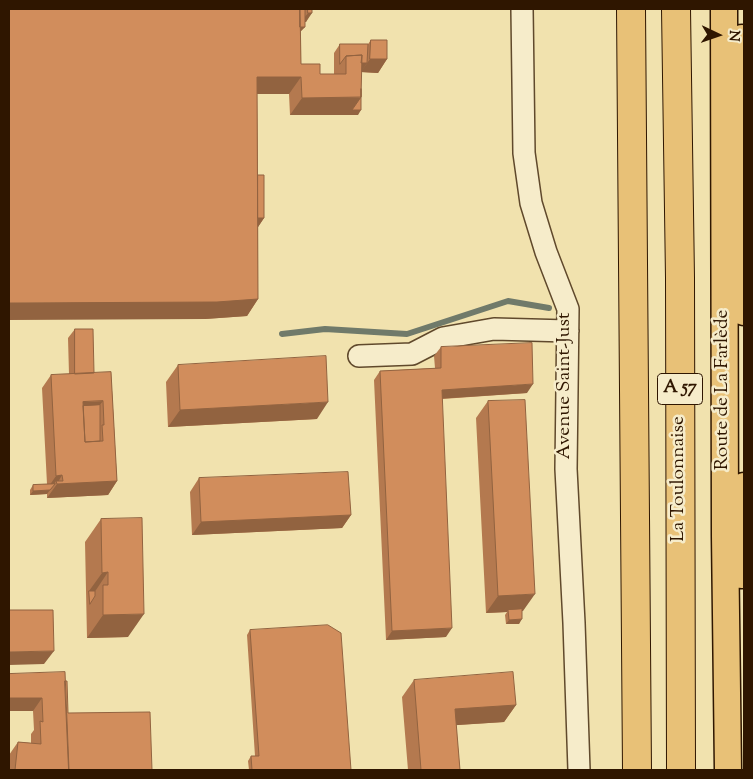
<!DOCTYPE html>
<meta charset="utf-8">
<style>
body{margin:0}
#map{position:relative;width:753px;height:779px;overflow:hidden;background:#f1e2ae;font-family:"Sorts Mill Goudy",serif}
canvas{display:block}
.frame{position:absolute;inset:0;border:10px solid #2f1600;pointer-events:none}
.north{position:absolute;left:693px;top:10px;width:50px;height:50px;-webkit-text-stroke:4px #f6ecca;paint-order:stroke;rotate:93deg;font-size:14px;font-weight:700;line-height:20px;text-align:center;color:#2f1600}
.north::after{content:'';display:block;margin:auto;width:18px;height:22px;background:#2f1600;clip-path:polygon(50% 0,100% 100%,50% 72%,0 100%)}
</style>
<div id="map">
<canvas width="753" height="779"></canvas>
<div class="frame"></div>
<div class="north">N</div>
</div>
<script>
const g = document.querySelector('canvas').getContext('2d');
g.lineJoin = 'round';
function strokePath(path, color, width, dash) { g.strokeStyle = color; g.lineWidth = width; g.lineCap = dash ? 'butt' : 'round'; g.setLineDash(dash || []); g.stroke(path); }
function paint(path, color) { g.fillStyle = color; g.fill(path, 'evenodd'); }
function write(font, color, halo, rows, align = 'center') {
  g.font = font + ' "Sorts Mill Goudy",serif'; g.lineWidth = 5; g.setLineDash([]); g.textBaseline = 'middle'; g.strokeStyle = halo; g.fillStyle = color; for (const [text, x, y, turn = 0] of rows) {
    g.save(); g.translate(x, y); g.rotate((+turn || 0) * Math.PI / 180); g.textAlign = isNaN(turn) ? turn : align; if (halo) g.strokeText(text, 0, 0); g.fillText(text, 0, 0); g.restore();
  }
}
const stream = new Path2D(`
 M282 334 325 329 407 334 508 301 549 308`);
const minor = new Path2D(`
 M522 9 524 153 531 203 546 252 568 309 566 469 574 623 579 770
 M359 356 412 354 443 338 494 329 568 331`);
const major = new Path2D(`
 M724 9 725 536 728 770
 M742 38 744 312
 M742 575 744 486`);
const highway = new Path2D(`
 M631 9 637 770
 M676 9 680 278 681 770`);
const wall = new Path2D(`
 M9 9H312L306 22H305V27L301 31V64L320 74H334V53L340 44H368L371 40 387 59 378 73 361 72 358 115H290L289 94H257L258 175 264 218 258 227V299L247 316 205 319Z
 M75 329 94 373 111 372 117 481 108 495 47 498V494L30 495V490L33 485 47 484 42 388 51 375 69 374 68 338Z
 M441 347 527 393 442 399 446 637 386 640 374 380 380 371 435 368 434 356Z
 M178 365 317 419 168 427 166 382Z
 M488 401 523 611H522L519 624H506L505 615 507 612 486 613 476 418Z
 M199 478 351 515 342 528 192 535 190 492Z
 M101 519 128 637 87 638 85 542Z
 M250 630 351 770H249L248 761 251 756H255L247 635Z
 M9 674 68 713 152 770H9V755L18 742 31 743V734L34 730 33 711Z
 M414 680 516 705 504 722 456 725 460 770H408L402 697Z`);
const shadedWall = new Path2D(`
 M308 13H312L306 22H301Z
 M297 27H305L301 31 294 32Z
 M370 59H387L378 73 361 72Z
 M346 63H367L361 72Z
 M257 77H301L289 94H245Z
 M361 97V110L358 115H290L302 98Z
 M252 218H264L258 227Z
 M258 299 247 316 205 319 9 320V303Z
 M533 384 527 393 436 399 442 390Z
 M103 401 93 414 80 415 83 402Z
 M328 402 317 419 168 427 180 410Z
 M62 475 57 484 56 481 51 489H47L56 476Z
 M117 481 108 495 47 498 57 484Z
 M50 490 47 494 30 495 33 491Z
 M351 515 342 528 192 535 201 522Z
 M108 572 92 596 89 591 102 573Z
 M535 594 523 611 509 612 508 610 507 612 486 613 498 596Z
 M144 614 128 637 87 638 103 615Z
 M522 619 519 624H506L509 620Z
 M452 628 446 637 386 640 392 631Z
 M54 651 44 664 9 665V652Z
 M9 698H42L33 711H9Z
 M516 705 504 722 443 726 455 709Z`);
const building = new Path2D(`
 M9 9H300L301 64H320V74H346V56L362 55 361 97 302 98 301 77H257L258 299 217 302 9 303Z
 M300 9H305V27H300Z
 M308 9H312V13H308Z
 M371 40H387V59H370Z
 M340 44H368L367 63H361L362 55 346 56 340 64Z
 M361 89V110H352L361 97Z
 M258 175H264V218H258Z
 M75 329H93L94 373 75 374Z
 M532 343 533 384 442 390 452 628 392 631 380 371 441 368V347Z
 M326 356 328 402 180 410 178 365Z
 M111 372 117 481 57 484 56 481H63L62 475 56 476 51 375ZM103 401 104 425H102L103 441 85 442 83 402Z
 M525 400 535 594 498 596 488 401Z
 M100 405V441L85 442 83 406Z
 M348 472 351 515 201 522 199 478Z
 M55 484 50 490 33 491V485Z
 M142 518 144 614 103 615V585H108V572L102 573 101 519Z
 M89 591H95V596L90 604Z
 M522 609V619L509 620 508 610Z
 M9 610H53L54 651 9 652Z
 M328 625 341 633 351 770H252L251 756H259L250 630Z
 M65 672 69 770H15L18 742 41 744 40 721 43 722 42 698H9V674Z
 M513 672 516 705 455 709 460 770H421L414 680Z
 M65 681H67L68 713 150 712 152 770H69Z`);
const shields = [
 [680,389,45]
];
const shieldNames = [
 ["A 57",680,389]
];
const streetNames = [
 ["Avenue Saint-Just",566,386,-90],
 ["Route de La Farlède",724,390,-90],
 ["La Toulonnaise",680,479,-90]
];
strokePath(stream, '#707a6a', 6);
strokePath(minor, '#60492c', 24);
strokePath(major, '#2f1600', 29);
strokePath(highway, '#2f1600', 30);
strokePath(minor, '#f6ecca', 21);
strokePath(major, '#e8c177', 26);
strokePath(highway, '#e8c177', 28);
paint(wall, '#b4794f');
paint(shadedWall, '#926340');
paint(building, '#d18d5c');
strokePath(building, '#926340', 1);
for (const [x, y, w] of shields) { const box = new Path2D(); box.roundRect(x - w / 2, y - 15.5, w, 31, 4); g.fillStyle = '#f6ecca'; g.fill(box); strokePath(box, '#2f1600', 1); }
write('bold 18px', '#2f1600', null, shieldNames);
write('19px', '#2f1600', '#f6ecca', streetNames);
</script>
